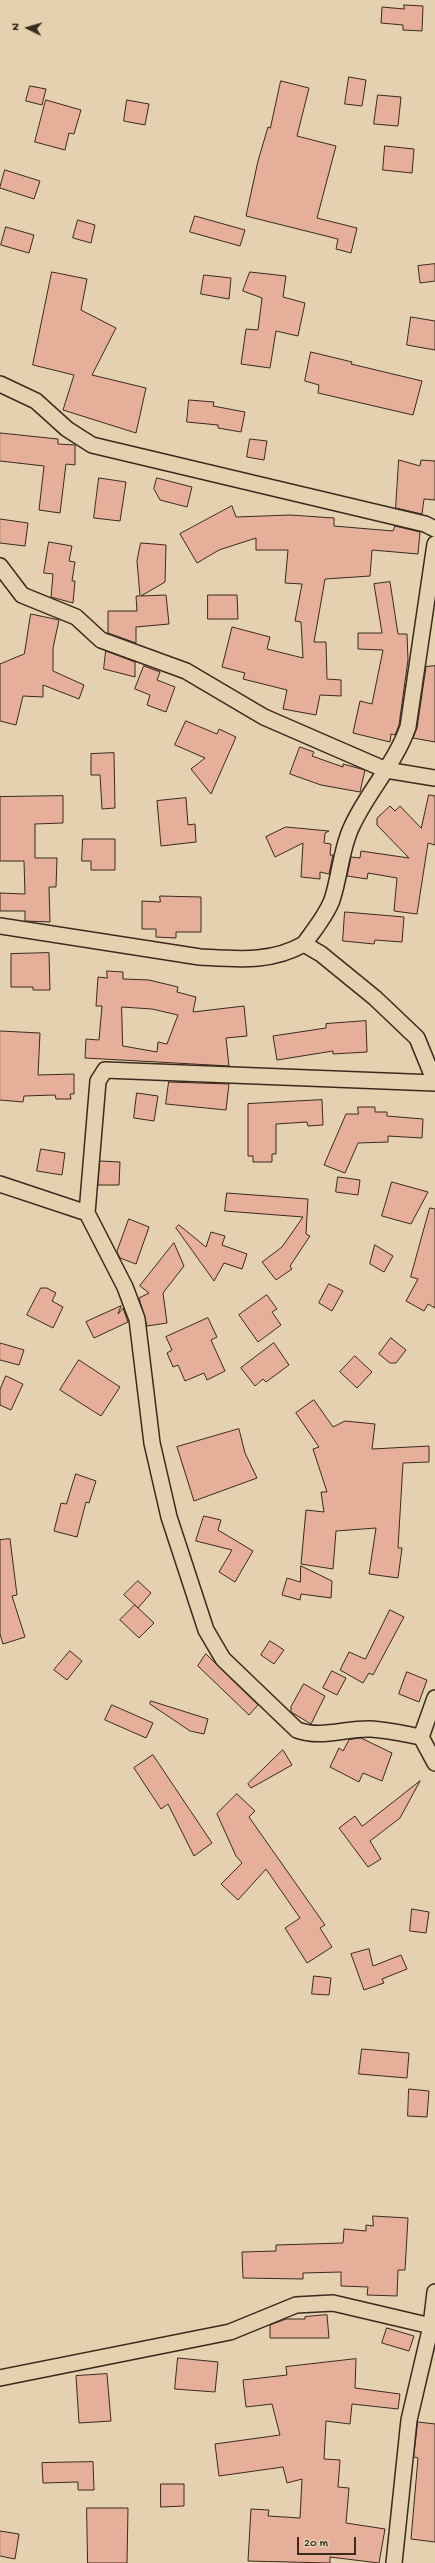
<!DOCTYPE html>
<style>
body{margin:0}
#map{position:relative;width:435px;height:2563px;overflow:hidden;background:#e5d1af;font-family:"Gochi Hand",sans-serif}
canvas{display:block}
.north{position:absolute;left:8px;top:8px;width:40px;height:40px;-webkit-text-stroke:3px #e5d1af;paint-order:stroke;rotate:275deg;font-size:11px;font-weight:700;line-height:16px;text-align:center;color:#3b2a1e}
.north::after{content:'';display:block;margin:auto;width:14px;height:18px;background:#3b2a1e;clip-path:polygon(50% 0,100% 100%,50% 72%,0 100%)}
.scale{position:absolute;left:297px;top:2537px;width:59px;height:18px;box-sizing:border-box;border:2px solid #3b2a1e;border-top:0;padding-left:5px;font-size:12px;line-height:14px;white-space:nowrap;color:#3b2a1e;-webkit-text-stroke:3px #e5d1af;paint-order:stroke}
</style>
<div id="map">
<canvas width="435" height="2563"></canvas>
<div class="north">N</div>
<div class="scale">20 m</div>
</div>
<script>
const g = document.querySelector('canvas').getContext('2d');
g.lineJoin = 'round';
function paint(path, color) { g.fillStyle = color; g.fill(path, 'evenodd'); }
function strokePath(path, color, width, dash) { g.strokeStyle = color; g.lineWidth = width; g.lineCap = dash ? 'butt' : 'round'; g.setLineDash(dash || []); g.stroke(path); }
const building = new Path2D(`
 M404 5 423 6 422 31 403 30V25L381 23 382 7 404 9Z
 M349 77 366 80 362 106 345 104Z
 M281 81 309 88 297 136 336 146 317 218 357 228 351 253 336 249 338 239 246 216 258 161 268 127 270 128Z
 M30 86 46 89 42 105 26 101Z
 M378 95 401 97 398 126 374 124Z
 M46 100 81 110 74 134 69 133 65 150 35 142Z
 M127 100 149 104 145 125 124 121Z
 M385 146 414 149 412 173 383 170Z
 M5 170 40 181 34 199 0 188Z
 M195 216 245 230 240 246 190 232Z
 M78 220 95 225 91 243 73 238Z
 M6 227 34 235 29 253 1 245Z
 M435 264V281L420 283 418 266Z
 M52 272 87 279 81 310 116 328 92 375 146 388 136 433 63 410 74 375 33 365Z
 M250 272 286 276 283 297 305 303 298 336 276 331 270 368 241 364 246 329 258 330 262 298 243 291Z
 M204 275 231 278 229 299 201 294Z
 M411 317 435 321V350L407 345Z
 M311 352 352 362 351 364 422 381 413 415 318 393 319 385 305 381Z
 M189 400 214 402 213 406 245 412 241 432 218 428V425L187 422Z
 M0 433 58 439V444L75 445V465L66 464 60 513 39 510 44 466 0 461Z
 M250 439 267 441 264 460 247 457Z
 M399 460 420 466 421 460 435 461V500L424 499 422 514 396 508Z
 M99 478 126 482 120 521 94 518Z
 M157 478 192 487 187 507 160 500 154 489Z
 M232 506 236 517 290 515 334 518V526L393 531 395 526 420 532 418 554 372 550 370 576 325 579 314 642H326L327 679 341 680V696L320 695 316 715 283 709 287 690 243 679 245 673 222 667 232 627 270 637 267 649 303 658 301 622 295 621 302 584 285 583 288 550H256V538L219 550 197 563 180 534Z
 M0 519 28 523 25 546 0 543Z
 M49 542 72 546 69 561 75 562 72 581H75L73 603 51 597 53 574 44 573Z
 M141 543 166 545 165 582 141 596 166 595 169 624 136 627V643L108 633V611H137L136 596H140L137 561Z
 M390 582 398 634H407L408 660 399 725 395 735 391 734 390 742 353 733 360 701 372 704 383 650 358 649V633H382L374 584Z
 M208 595H237L238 619H208Z
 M31 614 59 620 53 648V671L84 685 79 699 43 685V697L23 696 16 725 0 721V664L24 654Z
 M106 651 135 662V677L104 669Z
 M144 666 160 672 157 680 175 687 166 712 147 705 150 695 135 689Z
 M435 666V742L413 738 417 728 426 667Z
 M186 721 217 734 219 729 236 737 211 794 191 769 205 758 175 745Z
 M300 747 314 752 312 756 343 767V764L365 770 360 792 321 785 290 774Z
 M114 753 115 808 102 809 100 775H91V754Z
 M429 795 435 796V845L428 843 417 914 394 911 397 878 368 873 367 879 347 876 351 857 360 858 361 851 409 858 377 825V818L390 806 395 811 400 806 421 828Z
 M63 796V823L35 824V858H57L56 887H49L50 922 25 921V911H0V893L25 894 24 861H0V797Z
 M186 798 188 825 195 824 196 842 161 846 157 801Z
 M286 827 329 831 325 833 324 843 331 844 330 855H333L329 874 320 872V879L301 877 303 843 275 857 266 837Z
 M83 839H115V870H91V861H82Z
 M160 896 201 897V932H176V938L156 937V929H142V901L160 902Z
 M345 912 404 917 402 942 375 940 374 944 343 941Z
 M49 953 50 990H33V987H11V954Z
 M107 971 123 972V979L149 980 178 987 177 992 196 997 193 1012 244 1006 247 1036 226 1038 229 1066 85 1058 86 1039 99 1040 102 1006H96L98 977 107 978ZM122 1007 152 1009 178 1015 167 1044 158 1042 157 1052 123 1046Z
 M366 1021 367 1052 333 1054V1051L277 1060 273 1036 326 1028V1024Z
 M0 1031 40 1033 38 1075 74 1074V1094H70L71 1099H56L55 1095 24 1096 23 1102 0 1100Z
 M169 1082 229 1084 226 1110 166 1104Z
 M137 1093 158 1096 154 1121 134 1118Z
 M322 1100 323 1125 308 1126 307 1122 276 1124V1154H272V1162H253V1156H248V1104Z
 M358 1107H375V1112H387V1116L423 1119 422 1138 388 1136V1142L358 1143 345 1173 324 1165 346 1114H358Z
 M41 1149 65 1153 62 1175 37 1171Z
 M100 1161 120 1162 119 1185H98Z
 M338 1177 360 1180 358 1195 336 1192Z
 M392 1182 428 1192 411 1224 382 1216Z
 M227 1193 308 1199 306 1234 310 1236 290 1266 292 1269 276 1280 262 1262 282 1247 303 1217 225 1211Z
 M430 1208 435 1209V1308L428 1304 424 1311 406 1301 418 1279 411 1277Z
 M129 1219 149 1227 136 1264 120 1258 117 1252Z
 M179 1225 206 1247 211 1232 225 1236 222 1245 247 1254 242 1269 224 1263 214 1281 176 1228Z
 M174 1243 184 1266 163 1293 167 1323 147 1326 139 1298 149 1293 140 1286Z
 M375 1245 393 1256 384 1272 370 1264Z
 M329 1284 343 1291 332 1311 319 1303Z
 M41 1288H47L56 1293 52 1301 63 1307 53 1328 27 1315Z
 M267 1295 277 1309 272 1312 281 1325 258 1342 239 1315Z
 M121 1306 118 1314 123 1308 128 1322 94 1338 86 1322Z
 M208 1318 217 1337 211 1340 225 1371 207 1380 204 1373 185 1381 178 1365 173 1367 167 1353 172 1350 166 1337Z
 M391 1338 406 1350 396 1363H390L379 1354Z
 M0 1343 24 1350 19 1365 0 1360Z
 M274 1343 289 1365 266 1382 263 1379 255 1386 241 1368Z
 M355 1356 372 1372 357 1388 340 1372Z
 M79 1360 120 1387 101 1416 60 1390Z
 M6 1376 23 1384 11 1410 0 1405V1390Z
 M314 1400 333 1427 345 1421 375 1424 372 1449 429 1446V1462L403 1463 398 1548H402L398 1578 369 1574 376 1528 336 1531 333 1569 301 1564 306 1510 324 1512 321 1492H327L313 1449 319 1447 296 1413Z
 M239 1429 245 1453 257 1478 194 1501 177 1447Z
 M76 1474 96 1481 89 1503 86 1502 77 1537 54 1531 61 1503 66 1504Z
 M204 1516 221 1520 218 1530 253 1551 235 1582 219 1572 232 1550 196 1541Z
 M10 1539 17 1595 12 1596 25 1637 3 1644 0 1634V1540Z
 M301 1566 332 1581 331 1598 301 1594 300 1600 282 1595 287 1578 300 1582Z
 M138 1581 151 1593 138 1608 124 1595Z
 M135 1605 154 1623 139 1638 120 1620Z
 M390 1610 404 1617 373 1675 369 1673 363 1683 340 1670 349 1652 365 1659Z
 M270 1641 284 1650 274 1664 261 1655Z
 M70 1651 82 1661 67 1680 54 1670Z
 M206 1654 258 1705 249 1715 198 1666Z
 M332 1671 346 1678 337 1695 323 1688Z
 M407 1672 427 1680 419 1702 399 1694Z
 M304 1684 325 1696 311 1724 291 1712V1707Z
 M151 1701 208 1719 204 1734 190 1731 150 1704Z
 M112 1705 153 1723 146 1738 105 1720Z
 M361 1738 392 1753 382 1781 363 1773 359 1782 330 1767 339 1748 343 1751 349 1740Z
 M283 1750 292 1765 251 1788 248 1784Z
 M153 1755 212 1843 194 1856 168 1804 161 1809 134 1768Z
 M420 1781 400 1818 370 1841 381 1859 368 1867 339 1828 355 1816 362 1826Z
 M237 1794 255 1811 249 1817 325 1925 320 1928 332 1947 307 1963 285 1928 300 1918 266 1869 238 1900 221 1884 242 1863 236 1856 217 1814Z
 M412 1909 429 1912 426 1933 410 1931Z
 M369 1949 373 1966 401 1955 407 1969 382 1979 384 1983 364 1990 351 1954Z
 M314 1976 331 1978 329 1995 312 1994Z
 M362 2049 409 2053 407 2078 359 2074Z
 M409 2089 429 2091 427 2117 408 2116Z
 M373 2216 408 2218 405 2270H398L397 2296 367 2295 368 2287 341 2286V2272L303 2273V2279L243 2278 242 2252 276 2251V2245L343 2243 344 2229 366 2231V2225L373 2226Z
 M327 2315 329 2338H270V2325L286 2319H305V2317Z
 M387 2328 414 2336 409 2351 382 2343Z
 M178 2358 218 2362 215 2392 175 2389Z
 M356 2359 355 2388 400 2394 398 2409 352 2404 350 2424 326 2421 324 2459 340 2460 338 2487 349 2488 346 2523 385 2529 379 2563 330 2557V2563L248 2561 251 2509 269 2510 268 2516 300 2518 302 2479 287 2483 283 2467 219 2476 215 2444 280 2435 272 2404 246 2407 243 2380 287 2375 286 2367Z
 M107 2374 111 2421 79 2423 76 2376Z
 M418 2422 435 2424V2542L411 2539 418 2458 414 2457Z
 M93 2462 94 2490H78V2482L43 2483 42 2463Z
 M161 2484H184V2506L161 2507Z
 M87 2508H128L127 2563H88Z
 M0 2531 19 2534 15 2559 0 2556Z`);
const minor = new Path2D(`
 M0 384 36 401 67 429 92 445 425 524 435 529
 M0 566 22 595 76 617 101 640 186 671 264 717 386 770 435 778
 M0 926 200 957C237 959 271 963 304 944L321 954 375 998 417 1038 435 1082
 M304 944C314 930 326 916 332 900 340 876 341 848 352 826 368 791 395 764 408 727L435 544
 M0 1184 87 1213 125 1287 137 1319 152 1443 169 1517 206 1630 223 1659 297 1730C321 1739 346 1728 371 1729 388 1730 405 1734 421 1737L435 1763
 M87 1213 98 1081 105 1070 435 1083
 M421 1737 435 1698
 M0 2378 230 2332 296 2305 333 2303 431 2326
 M394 2563 409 2420 431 2326 435 2292`);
paint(building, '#e5af9a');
strokePath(building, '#3b2a1e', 1);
strokePath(minor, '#3b2a1e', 18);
strokePath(minor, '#e5d1af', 15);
</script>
